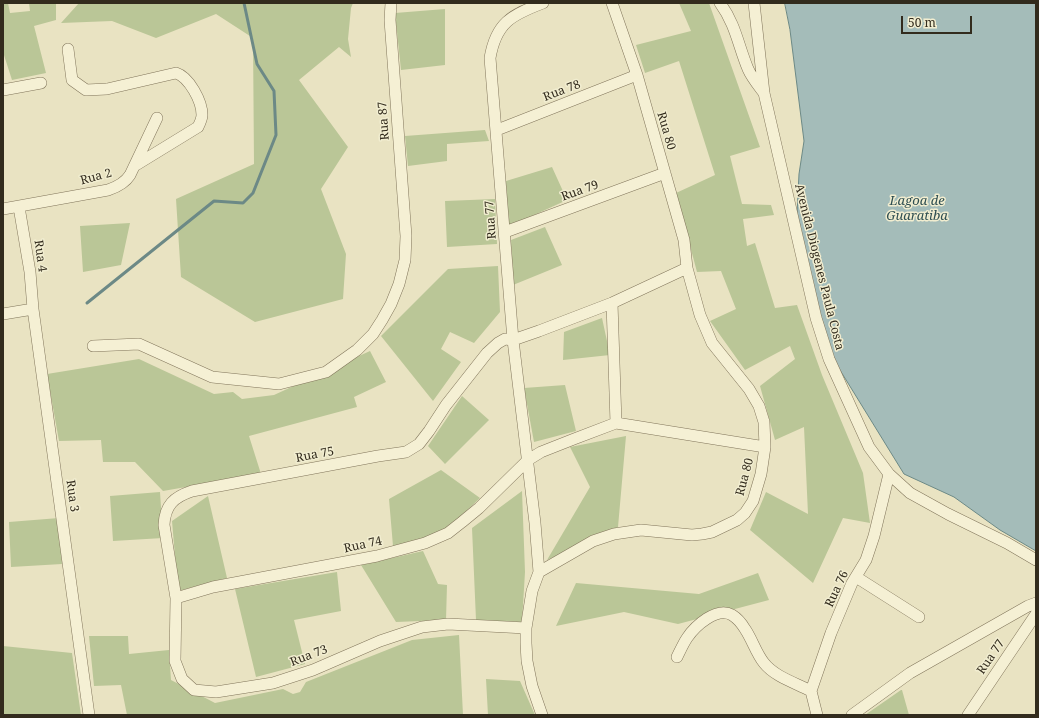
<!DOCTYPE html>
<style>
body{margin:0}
#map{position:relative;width:1039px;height:718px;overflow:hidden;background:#e9e3c2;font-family:"Noto Serif",serif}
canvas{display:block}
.frame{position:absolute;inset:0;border:4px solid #322b1d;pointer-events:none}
.scale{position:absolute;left:901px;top:16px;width:71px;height:18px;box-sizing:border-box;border:2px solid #322b1d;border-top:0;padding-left:5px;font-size:12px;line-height:14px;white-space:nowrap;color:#322b1d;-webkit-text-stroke:3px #f1edd0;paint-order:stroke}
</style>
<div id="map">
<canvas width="1039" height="718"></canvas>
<div class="frame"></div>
<div class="scale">50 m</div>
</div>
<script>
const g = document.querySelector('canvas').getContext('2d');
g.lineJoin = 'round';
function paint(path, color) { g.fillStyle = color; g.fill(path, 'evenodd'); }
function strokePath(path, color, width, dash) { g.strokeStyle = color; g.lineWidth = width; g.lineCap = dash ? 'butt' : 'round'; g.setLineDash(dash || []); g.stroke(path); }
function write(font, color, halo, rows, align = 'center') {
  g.font = font + ' "Noto Serif",serif'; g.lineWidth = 3; g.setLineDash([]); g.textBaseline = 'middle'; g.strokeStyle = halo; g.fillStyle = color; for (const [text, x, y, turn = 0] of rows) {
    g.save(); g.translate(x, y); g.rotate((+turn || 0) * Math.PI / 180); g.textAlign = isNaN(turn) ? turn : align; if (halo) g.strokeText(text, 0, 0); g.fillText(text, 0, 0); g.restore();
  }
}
const green = new Path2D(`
 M3 3H8L10 13 30 11 29 3H56V20L34 26 46 73 12 80 3 52Z
 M79 3H353L351 8 348 39 351 57 339 47 299 80 348 147 321 189 346 254 343 299 255 322 181 277 176 199 254 164 253 38 216 14 156 38 112 21 61 23Z
 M679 3H709L760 147 730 156 742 204 771 205 774 215 743 219 747 246 755 243 775 308 797 305 822 375 863 473 870 523 843 518 813 583 750 530 766 492 808 514 804 427 775 440 760 386 795 359 790 346 745 370 710 321 736 309 721 271 697 272 676 193 715 175 679 61 645 73 636 45 691 31Z
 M445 9V65L401 70 395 13Z
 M485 130 489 141 447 144V161L408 166 405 136Z
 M552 167 567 200 508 227 506 181Z
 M495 199 497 244 447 247 445 201Z
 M130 223 121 265 83 272 80 226Z
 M545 227 562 265 513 285 511 240Z
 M498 266 500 312 474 343 450 332 441 349 461 362 433 401 381 336 448 269Z
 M602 318 610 355 563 360 564 332Z
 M370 351 386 382 354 397 357 407 249 436 261 474 163 491 135 462H103L101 440 59 441 47 374 139 359 214 394 233 392 242 399 274 395Z
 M565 385 576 431 534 442 524 388Z
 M462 396 489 420 445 464 428 446Z
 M626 436 618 527 547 560 590 487 570 447Z
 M441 470 480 498 442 534 393 546 389 499Z
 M522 491 525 572 522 622 476 620 472 528Z
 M160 492 163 538 113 541 110 496Z
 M208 496 227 578 178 591 172 521Z
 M59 518 62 564 11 567 9 522Z
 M423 551 438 584 447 585 446 620 396 622 361 565Z
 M337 572 341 611 294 620 305 664 256 677 235 589Z
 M758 573 769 600 678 624 624 612 556 626 576 583 699 594Z
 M459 635 463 715H127L121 685 94 686 89 636H128L129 654 169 650 171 680 215 703 283 689 293 694 300 692 306 682 412 640Z
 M3 646 72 653 81 715H3Z
 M486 679 520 681 535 715H488Z
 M902 690 909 715H865L901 690Z`);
const water = new Path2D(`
 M785 3H1036V551L1000 530 954 497 904 474 835 362 817 304 797 214 799 174 804 141 790 30Z`);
const stream = new Path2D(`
 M87 303 214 201 243 203 253 193 276 135 274 91 257 64 244 3`);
const minor = new Path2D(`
 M720 3C736 25 738 45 748 69 752 78 758 85 764 93
 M754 3 764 93 816 318 829 359 869 447 889 474 910 493 948 514 1007 543 1036 560
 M68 49 72 80 86 90 107 89 176 73C189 77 202 101 202 115 202 119 200 123 198 127L136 165
 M3 90 41 83
 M497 130 637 75
 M19 207 30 272 33 309
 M3 209 108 190C117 187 125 183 130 175L157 118
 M505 232 665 173
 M612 303 616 423
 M3 314 33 309 89 715
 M93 346 139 344 212 377 279 384 326 372 357 350 373 334 382 320 391 304 399 284 405 260 406 236 390 20 391 3
 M539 572 593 541 614 534 641 530 692 535 702 534 712 532 737 520 745 513 753 501 761 474 765 447 764 422 759 406 749 389 712 343 700 315 687 268 684 240 637 75 612 3
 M856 577 919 617
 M176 598 213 587 377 556 425 543 448 533 462 522 479 508 528 460 541 452 574 439 616 423 765 447
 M526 628 448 624 422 627 380 641 313 670 273 683 216 692 194 690 182 679 175 661 176 598 164 525C165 505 174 497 192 491L378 456 406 452 419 444 429 431 446 405 487 353 498 343 505 339 513 340 539 331 612 303 687 268
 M677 657C680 651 683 644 687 638 695 626 717 606 732 615 737 618 742 624 745 629 752 639 756 653 764 663 775 677 796 683 811 691
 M542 715 532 686 527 661 526 643V628L532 591 539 572 535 523 513 340 490 58C496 23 511 15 543 3
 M817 715 811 691 831 633 852 583 866 560 874 536 889 474
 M852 715 910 673 1028 606 1036 603
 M968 715 1036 614`);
const streetNames = [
 ["Rua 78",562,91,-21],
 ["Rua 87",384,121,-94],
 ["Rua 80",666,131,74],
 ["Rua 2",96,177,-15],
 ["Rua 79",580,191,-20],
 ["Rua 77",491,220,-94],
 ["Rua 4",40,256,82],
 ["Avenida Diogenes Paula Costa",819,267,76],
 ["Rua 75",315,455,-11],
 ["Rua 80",745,477,-75],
 ["Rua 3",72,496,82],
 ["Rua 74",363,545,-12],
 ["Rua 76",837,589,-65],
 ["Rua 73",309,656,-21],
 ["Rua 77",991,657,-56]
];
const waterNames = [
 ["Lagoa de",917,201],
 ["Guaratiba",917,216]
];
paint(green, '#bac697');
paint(water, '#a4bcb9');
strokePath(water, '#6c8986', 1);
strokePath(stream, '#6c8986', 3);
strokePath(minor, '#81755b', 12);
strokePath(minor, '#f5f0d4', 11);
write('12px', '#322b1d', '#f1edd0', streetNames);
write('italic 13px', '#2e4e51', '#f1edd0', waterNames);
</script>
